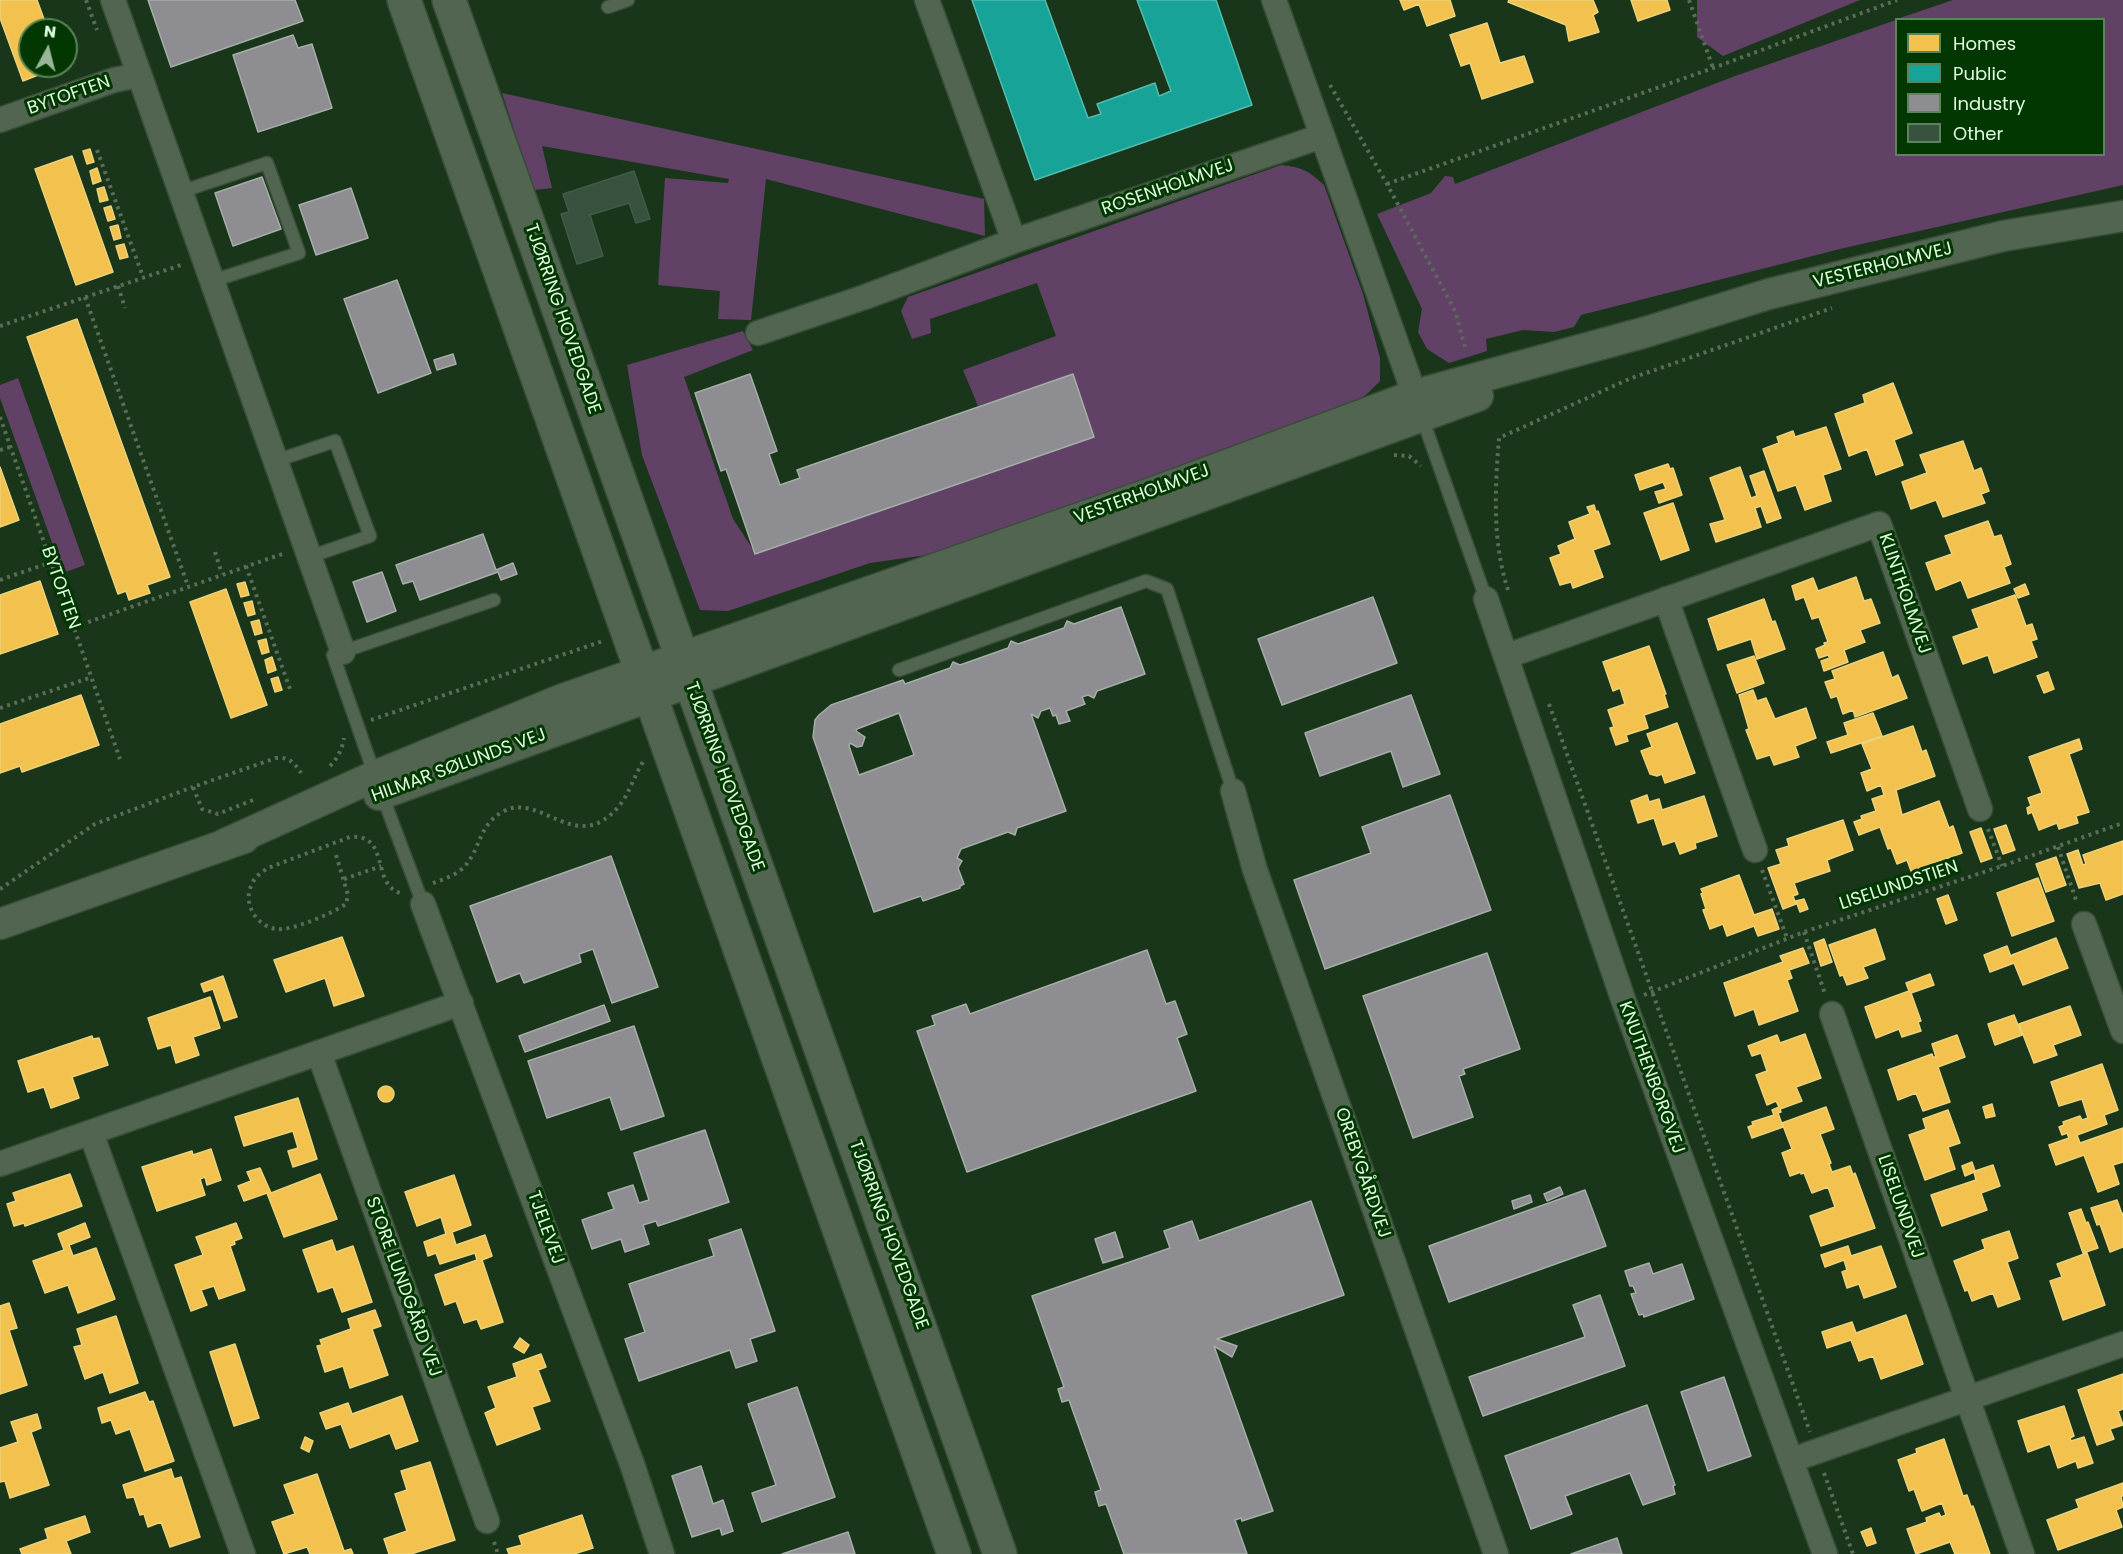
<!DOCTYPE html>
<meta charset="utf-8">
<style>
body{margin:0}
#map{position:relative;width:2123px;height:1554px;overflow:hidden;background:#1a361a;font-family:Poppins,sans-serif}
canvas{display:block}
.legend{position:absolute;left:1895px;top:18px;width:210px;height:138px;box-sizing:border-box;background:#023702;border:2px solid #5a855a;margin:0;padding:8px 10px;list-style:none;font-size:18px;color:#dffbdd}
.legend li{display:flex;align-items:center;gap:12px;height:30px}
.legend b{width:30px;border:2px solid #5a855a}
.north{position:absolute;left:18px;top:18px;width:60px;height:60px;box-sizing:border-box;background:#023702;border:2px solid #5a855a;border-radius:50%;rotate:7deg;font-size:16px;font-weight:700;line-height:24px;text-align:center;color:#dffbdd}
.north::after{content:'';display:block;margin:auto;width:21px;height:27px;background:#9ab699;clip-path:polygon(50% 0,100% 100%,50% 72%,0 100%)}
</style>
<div id="map">
<canvas width="2123" height="1554"></canvas>
<ul class="legend">
<li><b style="height:16px;background:#f2c14e"></b>Homes</li>
<li><b style="height:16px;background:#17a398"></b>Public</li>
<li><b style="height:16px;background:#8d8d92"></b>Industry</li>
<li><b style="height:16px;background:#38523f"></b>Other</li>
</ul>
<div class="north">N</div>
</div>
<script>
const g = document.querySelector('canvas').getContext('2d');
g.lineJoin = 'round';
function paint(path, color) { g.fillStyle = color; g.fill(path, 'evenodd'); }
function strokePath(path, color, width, dash) { g.strokeStyle = color; g.lineWidth = width; g.lineCap = dash ? 'butt' : 'round'; g.setLineDash(dash || []); g.stroke(path); }
function write(font, color, halo, rows, align = 'center') {
  g.font = font + ' Poppins,sans-serif'; g.lineWidth = 6; g.setLineDash([]); g.textBaseline = 'middle'; g.strokeStyle = halo; g.fillStyle = color; for (const [text, x, y, turn = 0] of rows) {
    g.save(); g.translate(x, y); g.rotate((+turn || 0) * Math.PI / 180); g.textAlign = isNaN(turn) ? turn : align; if (halo) g.strokeText(text, 0, 0); g.fillText(text, 0, 0); g.restore();
  }
}
const green = new Path2D(`
 M1697 0H1860L1723 56 1697 37Z
 M1953 0H2123V185L1844 248 1581 315 1574 327 1554 332 1523 330 1486 339 1487 351 1449 363 1427 349 1418 332 1422 309 1377 214 1431 193 1445 176 1453 177 1455 184 1735 76 1896 20V154H2104V20L1897 19Z
 M502 93 984 199 985 236 766 179 751 320 718 319 720 291 658 285 665 178 728 183 729 179 542 146 552 188 534 190Z
 M1281 165C1302 167 1309 171 1324 185L1363 294 1380 358V381L1367 394 1349 406 934 554 870 563 728 611 700 610 642 455 627 365 743 331 753 350 684 377 733 519 756 554 1094 437 1073 374 978 406 963 370 1056 336 1037 283 930 319 931 333 912 339 901 311 908 297Z
 M18 378 85 565 63 573 0 398V385Z`);
const homes = new Path2D(`
 M0 0H37L48 30H30V66H61L23 81 0 18Z
 M1400 0H1450L1455 16 1427 26 1419 4 1404 10Z
 M1509 0H1593L1598 12 1593 15 1599 32 1569 41 1566 25 1508 2Z
 M1631 0H1667L1670 10 1638 21Z
 M1487 23 1500 63 1524 56 1533 82 1482 99 1470 63 1461 66 1450 35Z
 M90 149 94 162 87 164 83 151Z
 M72 156 113 272 76 285 35 169Z
 M97 168 101 181 93 184 90 171Z
 M104 187 108 200 100 202 97 189Z
 M111 206 115 219 108 221 104 208Z
 M118 225 121 238 114 240 110 227Z
 M124 244 128 257 120 259 116 246Z
 M77 319 170 577 147 585 150 593 129 600 126 591 118 594 27 337Z
 M1893 383 1912 433 1894 440 1903 465 1876 475 1867 449 1849 456 1835 414 1865 403 1863 395Z
 M1826 427 1841 469 1823 475 1831 501 1805 510 1796 485 1778 491 1763 449 1779 443 1777 437 1793 431 1795 437Z
 M1963 441 1974 471 1981 468 1989 491 1981 494 1985 503 1943 517 1936 500 1911 509 1902 482 1927 473 1920 455Z
 M1668 464 1670 469 1673 468 1682 495 1659 503 1655 492 1666 489 1663 482 1640 490 1635 475Z
 M0 467 19 520 0 527Z
 M1740 467 1751 498 1757 496 1750 476 1764 471 1781 518 1767 523 1761 506 1755 508 1761 527 1716 542 1710 524 1725 520 1710 478Z
 M1673 503 1689 550 1661 560 1644 513Z
 M1594 505 1596 512 1598 511 1610 544 1593 550 1603 577 1573 588 1571 582 1560 585 1550 558 1561 554 1558 546 1575 539 1569 522 1590 514 1587 507Z
 M1988 521 1994 537 2001 535 2011 564 2004 567 2010 583 1968 598 1961 580 1936 590 1926 563 1952 554 1945 536Z
 M1856 577 1864 601 1871 599 1880 623 1860 630 1865 642 1844 650 1848 662 1824 671 1821 661 1830 658 1828 655 1819 658 1816 649 1825 645 1824 643 1828 642 1819 617 1812 619 1804 597 1796 600 1792 586 1813 578 1818 591Z
 M40 581 58 634 0 654V595Z
 M245 582 249 595 241 597 237 584Z
 M2025 584 2029 594 2018 598 2014 589Z
 M226 589 267 705 231 718 190 602Z
 M2015 595 2026 626 2032 624 2037 639 2031 641 2037 657 1994 673 1988 655 1963 664 1953 637 1979 628 1972 610Z
 M1764 599 1772 622 1775 621 1785 649 1757 659 1751 639 1718 650 1708 619Z
 M252 601 255 614 248 616 244 603Z
 M259 620 262 633 255 635 251 622Z
 M266 639 269 652 262 654 258 641Z
 M1649 646 1666 694H1664L1668 707 1644 715 1648 728 1626 735 1628 741 1616 745 1610 728 1614 727 1608 710 1625 704 1620 688 1613 691 1603 662Z
 M1883 652 1892 678 1898 675 1907 698 1855 717 1853 710 1843 714 1837 696 1831 698 1825 682 1835 679 1832 671Z
 M1754 656 1764 683 1737 693 1727 665Z
 M272 657 276 670 268 673 265 660Z
 M2048 672 2054 689 2044 693 2037 676Z
 M278 677 282 690 275 692 271 679Z
 M1753 690 1757 701 1766 698 1775 719 1806 708 1816 738 1795 746 1799 757 1774 765 1770 755 1757 759 1746 730 1749 729 1739 695Z
 M81 695 99 745 22 772 20 766 0 773V724Z
 M1873 713 1882 736 1831 753 1827 742 1848 735 1844 723Z
 M1677 723 1695 773 1665 783 1662 774 1657 776 1650 774 1641 751 1652 747 1647 734Z
 M1913 726 1922 752 1926 750 1935 776 1896 790 1902 815 1939 801 1949 828 1953 826 1962 853 1911 871 1907 860 1897 864 1891 848 1888 849 1880 827 1859 835 1854 822 1862 819 1861 816 1876 811 1872 799 1884 795 1881 785 1867 791 1861 773 1872 769 1862 744Z
 M2079 739 2082 749 2069 754 2089 812 2076 816 2078 823 2059 829 2057 823 2039 830 2032 812 2028 814 2027 808 2031 806 2028 798 2042 793 2029 757Z
 M1647 795 1649 802 1659 799 1662 810 1704 796 1717 836 1695 843 1696 848 1680 854 1675 841 1663 845 1654 818 1638 823 1631 801Z
 M1843 820 1853 850 1827 860 1830 871 1794 883 1798 894 1793 896 1796 904 1783 909 1768 868 1781 864 1776 850 1789 846 1787 839Z
 M2006 825 2015 850 2003 854 1994 829Z
 M1981 828 1992 858 1981 862 1970 832Z
 M2123 841V894L2106 900 2100 883 2079 888 2067 854 2078 850 2083 865 2086 864 2083 855Z
 M2056 857 2066 885 2046 892 2036 864Z
 M1739 875 1754 915 1772 909 1779 929 1758 936 1754 926 1727 936 1723 924 1710 929 1703 910 1706 909 1701 894 1703 893 1701 889Z
 M2038 878 2054 921 2012 936 1997 893Z
 M1948 895 1957 920 1946 924 1937 899Z
 M1804 899 1808 909 1800 912 1796 901Z
 M1875 929 1885 959 1863 967 1868 978 1847 985 1843 975 1840 976 1829 945Z
 M342 937 364 996 334 1006 325 978 286 992 274 960Z
 M2056 938 2068 968 2023 985 2014 963 1990 972 1984 955 2007 946 2011 957 2012 955Z
 M1824 939 1832 962 1821 966 1814 943Z
 M1803 948 1809 963 1789 970 1792 978 1787 980 1798 1011 1759 1025 1754 1009 1735 1016 1724 983 1783 962 1780 956Z
 M1930 974 1934 985 1911 993 1921 1021 1918 1022 1921 1031 1902 1037 1899 1029 1876 1038 1865 1007 1909 991 1906 983Z
 M223 976 237 1017 224 1021 213 989 204 992 201 984Z
 M210 997 220 1028 193 1037 199 1055 176 1063 171 1045 158 1049 148 1018Z
 M2070 1006 2081 1035 2053 1045 2057 1055 2034 1063 2019 1024Z
 M2014 1015 2022 1035 1995 1045 1988 1024Z
 M1805 1034 1821 1078 1796 1087 1802 1101 1780 1109 1781 1112 1778 1113 1783 1127 1752 1138 1748 1127 1753 1125 1752 1122 1774 1115 1772 1110 1779 1107 1776 1101 1767 1105 1756 1075 1767 1071 1761 1053 1752 1056 1748 1046 1777 1035 1780 1043Z
 M1957 1035 1965 1057 1938 1067 1950 1102 1923 1111 1916 1093 1898 1100 1888 1070 1932 1054 1933 1057H1936L1932 1044Z
 M92 1036 93 1039 99 1038 108 1065 72 1077 79 1098 51 1108 44 1087 28 1092 18 1061Z
 M2102 1064 2118 1110 2104 1115 2107 1124 2077 1135 2080 1143 2123 1128V1162L2113 1165 2119 1184 2098 1192 2084 1155 2056 1165 2049 1145 2069 1138 2067 1133 2062 1135 2059 1127 2064 1125 2063 1122 2080 1116 2082 1120 2088 1118 2082 1099 2059 1106 2051 1082Z
 M378 1094a8 8 0 1 1 16 0a8 8 0 1 1-16 0Z
 M298 1098 317 1159 293 1167 288 1151 298 1148 293 1131 244 1146 235 1117Z
 M1992 1104 1995 1116 1986 1118 1983 1107Z
 M1826 1107 1834 1129 1820 1134 1831 1163 1829 1164 1832 1172 1850 1166 1853 1175 1855 1173 1875 1228 1821 1246 1810 1216 1835 1207 1828 1187 1812 1193 1804 1173 1801 1174V1172L1790 1176 1782 1153 1792 1149 1782 1123Z
 M1948 1110 1960 1143 1948 1147 1955 1169 1925 1180 1909 1135 1926 1129 1923 1119Z
 M211 1149 221 1180 207 1185 205 1177 200 1179 205 1195 157 1211 142 1167 192 1151 193 1155Z
 M1972 1162 1975 1171 1993 1165 2000 1186 1981 1193 1987 1210 1942 1226 1931 1195 1976 1180 1974 1172 1965 1176 1962 1166Z
 M260 1168 271 1193 320 1174 337 1219 284 1237 267 1193 244 1201 238 1186 251 1181 247 1172Z
 M70 1174 82 1206 25 1226 24 1223 14 1226 7 1204 16 1201 13 1193Z
 M454 1175 471 1225 452 1232 456 1245 485 1235 492 1256 482 1260 503 1322 481 1329 477 1319 464 1323 456 1301 445 1305 435 1275 477 1260 475 1253 440 1264 436 1253 428 1256 424 1242 446 1234 441 1217 417 1226 405 1192Z
 M2117 1200 2122 1214 2123 1213V1247L2110 1252 2100 1224 2097 1225 2091 1208Z
 M2081 1209 2086 1223 2088 1222 2098 1248 2083 1253 2069 1213Z
 M85 1223 90 1237 69 1245 73 1256 96 1248 115 1299 78 1313 68 1285 45 1293 33 1261 64 1250 58 1234Z
 M236 1223 242 1238 234 1241 235 1244 230 1246 245 1290 219 1299 214 1286 201 1290 207 1305 191 1311 175 1265 203 1255 196 1237Z
 M2009 1231 2018 1258 2007 1262 2020 1299 1998 1307 1993 1293 1972 1301 1968 1290 1965 1291 1954 1261 1985 1249 1982 1240Z
 M332 1240 336 1252 353 1246 372 1302 342 1312 333 1287 318 1292 303 1250Z
 M1848 1246 1851 1256 1881 1246 1896 1287 1864 1298 1859 1284 1847 1288 1842 1272 1847 1270 1844 1260 1825 1267 1821 1255Z
 M2087 1253 2105 1305 2063 1320 2050 1281 2062 1277 2057 1264Z
 M9 1303 17 1328 9 1330 27 1385 0 1394V1306Z
 M375 1310 381 1326 372 1329 388 1375 350 1388 343 1366 325 1372 317 1346 322 1345 320 1340 351 1329 348 1319Z
 M1906 1315 1923 1364 1881 1379 1873 1356 1859 1361 1851 1340 1827 1348 1822 1332 1852 1322 1856 1333Z
 M116 1316 138 1383 110 1393 103 1372 85 1379 74 1347 82 1345 77 1329Z
 M520 1338 529 1345 524 1353 514 1347Z
 M235 1344 259 1418 234 1426 210 1352Z
 M541 1354 546 1367 538 1370 550 1401 532 1407 540 1429 497 1445 485 1413 496 1408 488 1387 517 1377 513 1364Z
 M2123 1374V1409L2118 1411 2123 1425 2110 1429 2114 1439 2097 1445 2078 1390Z
 M145 1392 149 1402 153 1401 174 1461 145 1471 130 1429 116 1434 111 1420 102 1423 98 1408Z
 M402 1396 418 1441 396 1449 390 1433 350 1448 341 1424 326 1429 320 1413 348 1403 352 1414Z
 M2064 1406 2074 1436 2070 1438 2071 1441 2084 1437 2093 1463 2078 1468 2076 1461 2058 1468 2050 1444 2028 1452 2018 1421Z
 M37 1414 41 1428 31 1432 49 1485 10 1498 5 1481 0 1482V1448L18 1442 11 1422Z
 M305 1437 313 1441 309 1452 301 1448Z
 M1944 1439 1963 1496 1967 1495 1971 1507 1973 1506 1990 1554H1955L1950 1542 1916 1554 1907 1529 1927 1522 1926 1518 1939 1513 1941 1517 1946 1515 1942 1503 1922 1511 1914 1489 1909 1491 1898 1460 1917 1453 1916 1449Z
 M430 1462 455 1540 411 1554H389L384 1539 407 1531 395 1494 407 1490 401 1471Z
 M171 1469 174 1479 181 1477 200 1537 170 1547 161 1522 148 1527 144 1514 140 1515 134 1497 127 1498 123 1485Z
 M317 1474 344 1551 351 1549 353 1554H310L307 1547 284 1554 272 1522 295 1514 284 1485Z
 M2123 1483V1496H2121L2123 1507 2116 1510 2122 1527 2058 1550 2047 1520 2079 1508 2076 1500Z
 M582 1515 593 1548 574 1554H509L507 1549 522 1545 519 1536Z
 M85 1516 90 1532 66 1541 71 1554H22L20 1549 48 1539 45 1529Z
 M1871 1528 1876 1543 1867 1546 1861 1532Z`);
const public = new Path2D(`
 M972 0H1045L1088 118 1101 114 1097 104 1155 83 1159 96 1171 91 1137 0H1216L1252 105 1035 180Z`);
const industry = new Path2D(`
 M148 0H295L303 21 171 67Z
 M293 35 298 48 312 44 332 108 258 132 233 55Z
 M262 177 281 229 233 246 215 193Z
 M351 188 368 238 316 255 299 205Z
 M397 280 431 373 378 393 344 299Z
 M453 354 456 364 437 370 434 360Z
 M750 374 777 451 769 454 780 485 800 478 797 470 1073 374 1094 437 755 554 726 469 721 471 695 393Z
 M483 534 496 570 513 563 517 574 501 580 498 572 420 600 413 581 403 584 396 565Z
 M382 572 396 611 367 622 353 582Z
 M1373 597 1397 663 1282 705 1258 639Z
 M1121 607 1145 674 1097 691 1094 698 1088 695 1082 697 1085 704 1066 711 1070 721 1059 724 1056 715 1053 716 1050 708 1041 711 1038 718 1031 714 1066 811 1017 828 1015 835 1008 832 961 849 957 858 962 861 958 868 964 884 960 886V888L923 901 921 896 874 912 813 737 815 720 819 715 831 705 903 680 905 684 950 668 953 662 960 665 1008 648 1011 641 1018 644 1064 628 1067 621 1074 624ZM899 713 914 755 859 775 849 746 850 743 857 747 862 746 865 737 856 731 857 729Z
 M1411 695 1440 774 1403 787 1391 751 1320 776 1305 733Z
 M1450 795 1491 910 1325 969 1294 880 1371 853 1362 827Z
 M611 856 658 987 612 1003 593 949 579 954 581 962 524 983 520 973 497 982 470 906Z
 M1147 950 1166 1004 1175 1001 1187 1034 1177 1038 1196 1091 967 1172 917 1031 935 1025 932 1016 966 1004 970 1014Z
 M1487 953 1520 1049 1463 1069 1465 1074 1459 1076 1473 1117 1413 1138 1363 996Z
 M604 1005 610 1021 525 1052 519 1036Z
 M634 1026 664 1116 621 1130 610 1097 547 1118 528 1061Z
 M705 1130 729 1202 658 1226 656 1221 643 1225 649 1244 625 1252 621 1239 592 1249 582 1220 614 1209 608 1193 633 1185 639 1203 649 1200 634 1153Z
 M1560 1187 1563 1194 1547 1201 1544 1194Z
 M1585 1190 1606 1246 1449 1302 1429 1246Z
 M1530 1195 1532 1202 1514 1209 1512 1201Z
 M1311 1201 1344 1295 1217 1339 1237 1346 1232 1357 1214 1346 1273 1511 1242 1521 1241 1518 1235 1520 1247 1554H1124L1106 1504 1099 1506 1095 1492 1101 1490 1069 1400 1062 1402 1058 1389 1064 1387 1032 1296 1170 1248 1164 1231 1192 1221 1199 1241Z
 M741 1229 775 1331 750 1339 757 1361 736 1368 730 1350 639 1381 625 1339 645 1332 629 1284 714 1256 709 1240Z
 M1115 1232 1123 1257 1103 1263 1095 1239Z
 M1649 1263 1653 1274 1682 1264 1694 1299 1644 1317 1643 1314 1639 1315 1631 1294 1636 1293 1633 1286H1630L1625 1271Z
 M1600 1295 1625 1366 1483 1416 1469 1377 1585 1337 1573 1305Z
 M1724 1377 1751 1456 1708 1471 1681 1392Z
 M797 1387 835 1497 762 1522 752 1493 776 1485 748 1404Z
 M1647 1405 1675 1485 1673 1486 1675 1494 1643 1505 1630 1473 1565 1496 1572 1514 1531 1529 1505 1456Z
 M701 1466 713 1504 723 1500 733 1531 722 1535 720 1528 692 1537 672 1476Z
 M848 1532 855 1554H782Z
 M1617 1538 1622 1554H1571Z`);
const building = new Path2D(`
 M634 171 650 219 636 223 629 203 590 215 603 256 577 264 561 214 569 212 563 194Z`);
const path = new Path2D(`
 M86 0 97 30
 M1689 0 1713 68
 M1330 85 1387 184 1455 311 1466 350
 M97 150 143 277
 M1387 184 1713 68 1897 0
 M118 286 125 308
 M85 297 188 586
 M0 326 184 264
 M0 417 120 759
 M0 450 10 447
 M1394 455 1409 456 1421 466
 M215 552 222 574
 M246 566 290 689
 M0 580 51 562
 M1508 590C1492 542 1495 488 1499 438L1629 379 1832 308
 M74 627 285 553
 M1549 704 1810 1432
 M0 708 92 677
 M371 720 603 641
 M330 766C338 758 342 749 344 738
 M253 800 218 814 202 809 193 787 276 758C289 757 294 762 301 773
 M1988 829 2002 866
 M2058 847 2077 903
 M336 855 348 895 346 904C333 913 292 931 277 929 256 927 242 902 252 884 255 876 262 872 268 868L350 837C390 833 371 884 400 893
 M1762 870 1787 938
 M344 879 381 866
 M433 883C444 879 457 875 465 866 482 846 478 825 504 811 541 792 577 857 619 806 629 794 634 776 643 762
 M0 889 95 824 193 787
 M1804 932 1825 994
 M1644 995 1804 932 2002 866 2123 823
 M1824 1473 1853 1554
 M494 1542 498 1554`);
const service = new Path2D(`
 M608 7 628 0
 M180 192 267 163 299 253 212 281
 M1422 417 1486 599
 M275 461 335 441 370 536 309 557
 M899 670 1146 581 1167 589 1233 791
 M375 776 333 655 494 600
 M381 792 423 904`);
const minor = new Path2D(`
 M113 0 343 652
 M927 0 1014 241
 M1274 0 1420 410
 M0 120 114 80 139 75
 M758 333 865 297 1014 241 1322 136
 M1486 599 1624 1002 1825 1554
 M1666 599 1755 850
 M1507 656 1879 524 1980 809
 M1233 791 1255 870 1496 1554
 M423 904 632 1464 662 1554
 M2084 924 2123 1031
 M1832 1014 2022 1554
 M319 1053 487 1521
 M91 1133 243 1554
 M0 1164 461 1003
 M1792 1460 2123 1344`);
const tertiary = new Path2D(`
 M379 795 1478 396
 M225 844 375 776 563 699 1151 493 1415 395 1646 332 1769 294 2003 236 2123 216
 M0 924 244 838`);
const secondary = new Path2D(`
 M404 0 954 1554
 M449 0 1000 1554`);
const streetNames = [
 ["BYTOFTEN",69,96,-19],
 ["ROSENHOLMVEJ",1168,188,-19],
 ["VESTERHOLMVEJ",1883,266,-14],
 ["TJØRRING HOVEDGADE",562,319,71],
 ["VESTERHOLMVEJ",1142,495,-20],
 ["BYTOFTEN",60,588,71],
 ["KLINTHOLMVEJ",1904,594,71],
 ["HILMAR SØLUNDS VEJ",459,766,-20],
 ["TJØRRING HOVEDGADE",724,777,70],
 ["LISELUNDSTIEN",1899,886,-18],
 ["KNUTHENBORGVEJ",1651,1078,70],
 ["OREBYGÅRDVEJ",1362,1173,71],
 ["LISELUNDVEJ",1900,1207,71],
 ["TJELEVEJ",545,1228,70],
 ["TJØRRING HOVEDGADE",888,1235,70],
 ["STORE LUNDGÅRD VEJ",403,1287,70]
];
paint(green, '#624167');
paint(homes, '#f2c14e');
strokePath(homes, '#ecd279', 1.5);
paint(public, '#17a398');
strokePath(public, '#53bdad', 1.5);
paint(industry, '#8d8d92');
strokePath(industry, '#a6aea8', 1.5);
paint(building, '#38523f');
strokePath(building, '#405c48', 1.5);
strokePath(service, '#384d37', 15);
strokePath(minor, '#384d37', 27);
strokePath(tertiary, '#384d37', 33);
strokePath(secondary, '#384d37', 36);
strokePath(path, '#596b59', 4, [3, 4.5]);
strokePath(service, '#516550', 12);
strokePath(minor, '#516550', 24);
strokePath(tertiary, '#516550', 30);
strokePath(secondary, '#516550', 33);
write('18px', '#dffbdd', '#023702', streetNames);
</script>
